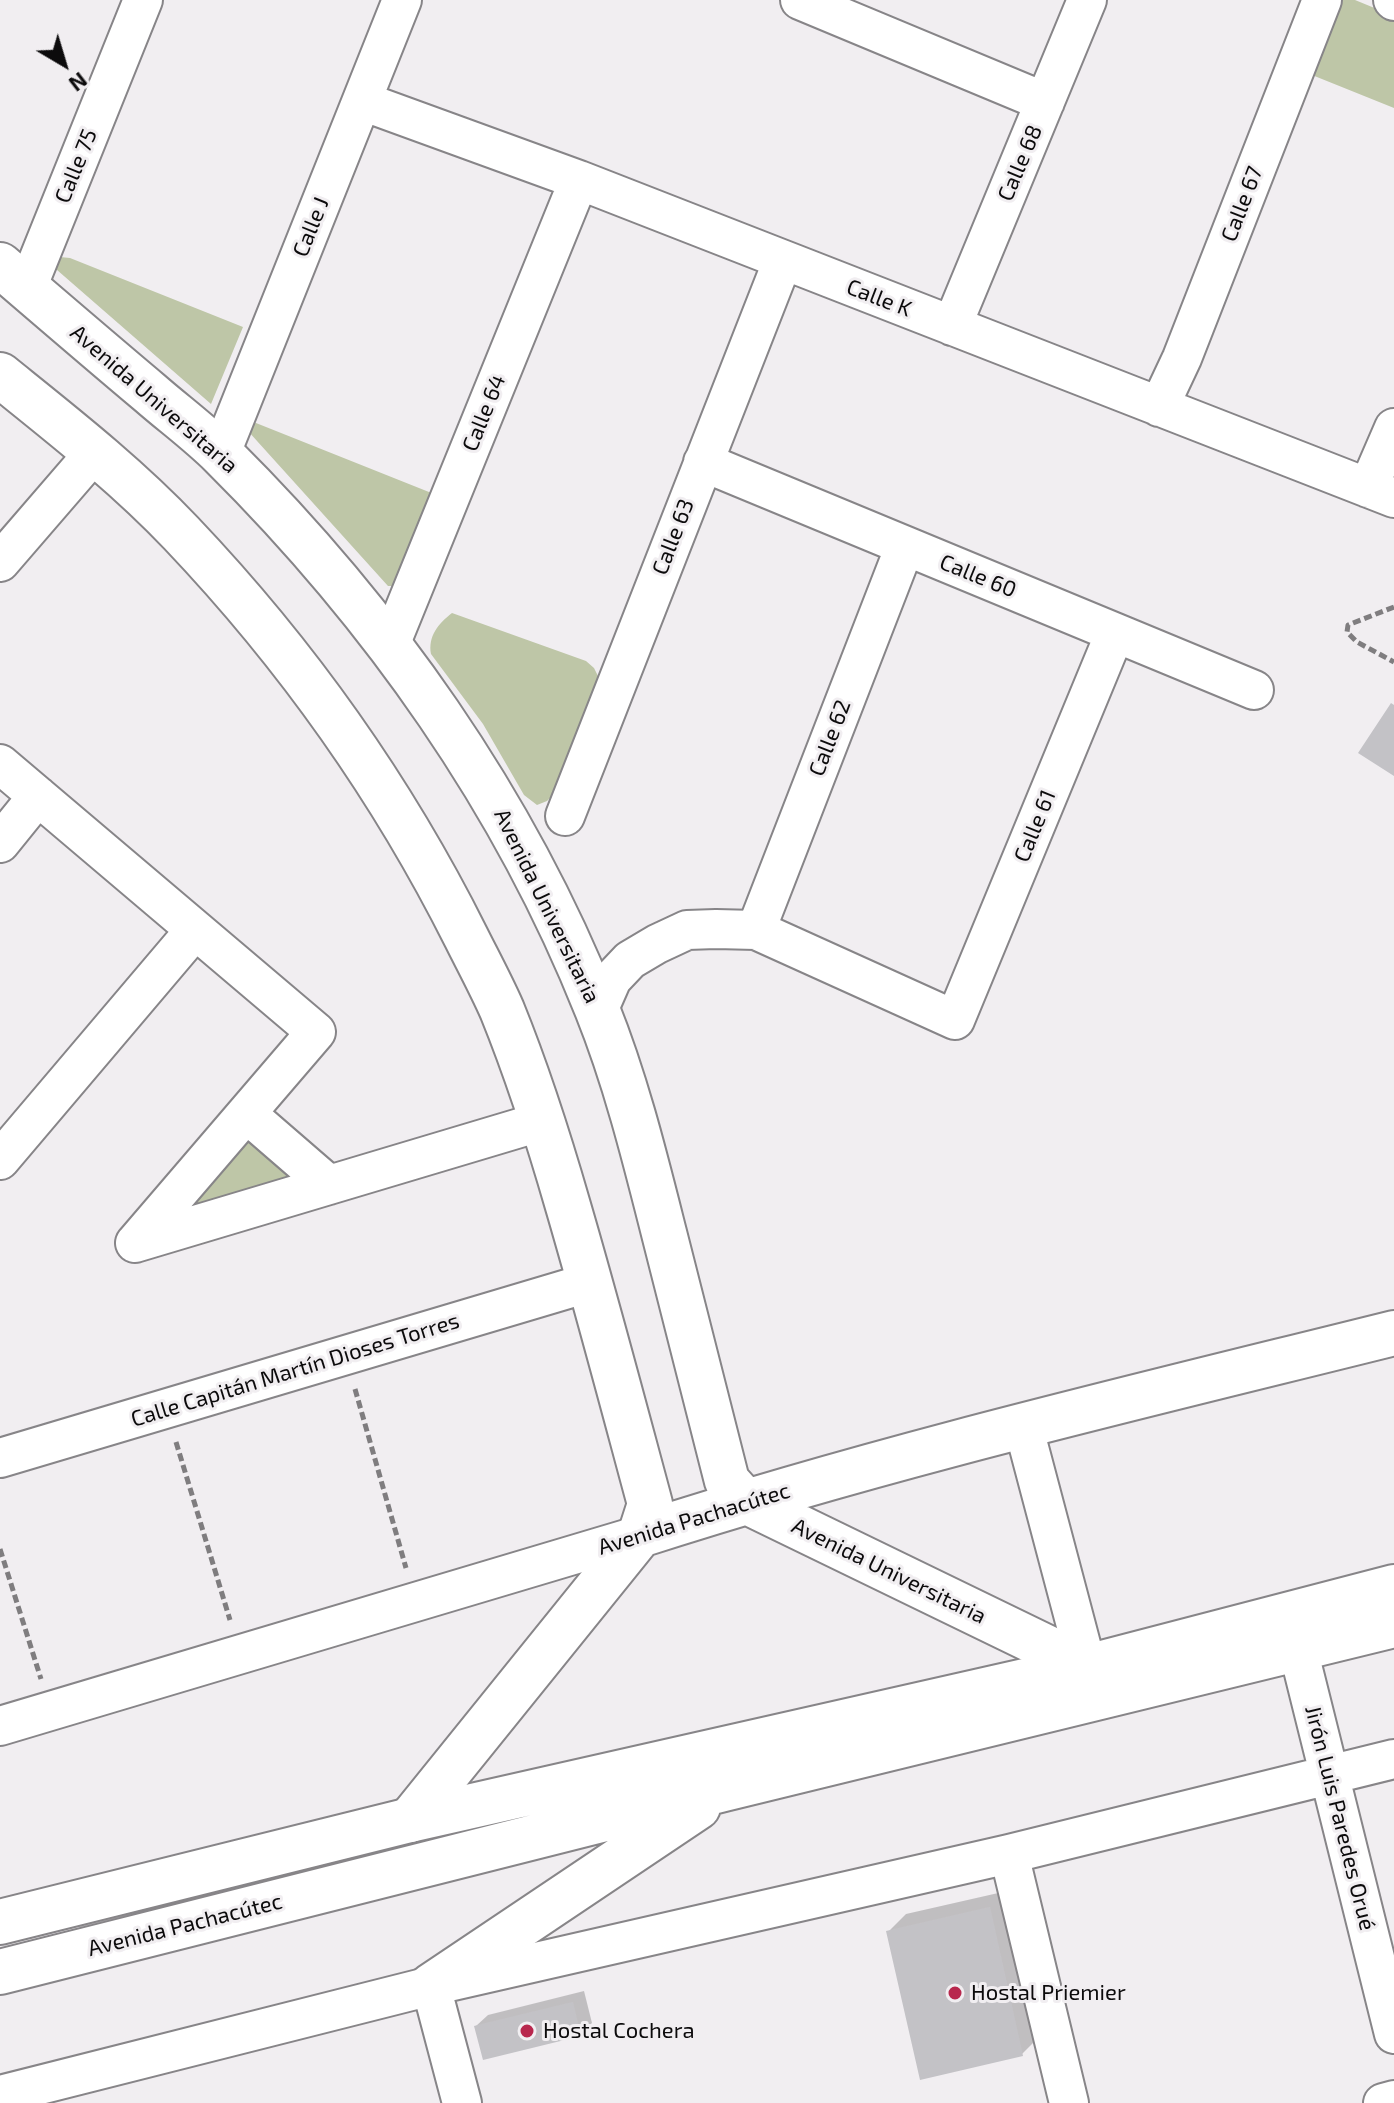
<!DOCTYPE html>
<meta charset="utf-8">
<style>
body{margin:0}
#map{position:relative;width:1394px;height:2103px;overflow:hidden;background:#f1eef1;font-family:"Exo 2",sans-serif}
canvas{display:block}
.north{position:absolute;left:24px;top:24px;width:80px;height:80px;-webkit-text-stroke:6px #f1eef1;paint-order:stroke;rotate:142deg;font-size:22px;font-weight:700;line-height:32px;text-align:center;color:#0c0b0c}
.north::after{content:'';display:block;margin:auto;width:28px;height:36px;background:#0c0b0c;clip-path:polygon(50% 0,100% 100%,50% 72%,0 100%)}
</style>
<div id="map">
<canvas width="1394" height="2103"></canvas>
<div class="north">N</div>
</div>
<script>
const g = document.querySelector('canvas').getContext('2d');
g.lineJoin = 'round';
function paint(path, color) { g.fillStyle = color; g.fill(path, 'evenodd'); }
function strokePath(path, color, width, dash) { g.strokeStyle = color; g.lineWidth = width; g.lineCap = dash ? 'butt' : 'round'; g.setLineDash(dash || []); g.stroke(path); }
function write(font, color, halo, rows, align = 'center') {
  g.font = font + ' "Exo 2",sans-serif'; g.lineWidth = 6; g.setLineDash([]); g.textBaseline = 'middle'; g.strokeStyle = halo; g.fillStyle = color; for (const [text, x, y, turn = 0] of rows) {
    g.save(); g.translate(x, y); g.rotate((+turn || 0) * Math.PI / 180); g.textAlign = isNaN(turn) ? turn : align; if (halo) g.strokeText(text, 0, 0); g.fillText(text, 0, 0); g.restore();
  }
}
const green = new Path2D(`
 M1337 0H1355L1394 16V108L1307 73Z
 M60 257 70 258 243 327 211 404 49 263Z
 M256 423 434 494 396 582 392 586H388L248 431 252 424Z
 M452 613 586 661 594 668 599 678 555 793 547 801 537 805 524 795 483 724 431 654C428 636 438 624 452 613Z
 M247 1130 297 1174 168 1219Z`);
const shadow = new Path2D(`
 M1007 1891 1040 2036 1022 2054 888 1932 906 1914Z
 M584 1991 592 2023 580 2034 476 2026 488 2015Z`);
const building = new Path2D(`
 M1391 703 1394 705V776L1358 753Z
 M990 1907 1023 2056 920 2080 886 1931Z
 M573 2002 581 2036 483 2060 474 2026Z`);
const path = new Path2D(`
 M1394 607 1348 625 1347 632 1357 642 1394 662
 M355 1389 406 1568
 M176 1442 230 1620
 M0 1549 41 1679`);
const street = new Path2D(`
 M800 0 1045 102
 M1393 0 1394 1
 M362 101 579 180 1394 498
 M27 288 143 0
 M952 326 1087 0
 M1159 407 1182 358 1322 0
 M221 453 402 0
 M703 462 1254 690
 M1368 488 1394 428
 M0 562 95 452
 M390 645 579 180
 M0 764 316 1032 135 1243
 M565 816 783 260
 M0 843 38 796
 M756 930 905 546
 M598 1011 612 979 630 960 657 944 687 930 716 929 756 930 955 1020 1115 633
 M247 1114 329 1185
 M0 1160 195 930
 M135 1243 543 1121
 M1023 1425 1087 1667
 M0 1458 591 1282
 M1298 1649 1394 2034
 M0 1726 640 1535
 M1009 1854 1069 2103
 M431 1986 462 2103
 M0 2095 431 1986 1009 1854 1394 1759
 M1383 2103 1394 2100`);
const secondary = new Path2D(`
 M0 265C50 308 100 351 150 393 174 414 200 433 222 455 382 614 514 800 597 1009 626 1081 645 1158 664 1233 685 1316 706 1399 727 1481L745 1501 1087 1667 1092 1689
 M0 375C62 425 126 475 181 533 296 654 392 789 466 937 478 961 491 985 502 1010 528 1074 549 1140 568 1206 597 1305 623 1404 650 1504L640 1535 410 1820
 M640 1535C888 1455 1141 1396 1394 1333`);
const primary = new Path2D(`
 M0 1922 410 1820 1087 1667 1394 1587
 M0 1972 724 1789 1394 1625
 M431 1986 698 1807`);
const markers = [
 [955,1993,8,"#b8274d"],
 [527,2031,8,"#b8274d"]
];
const streetNames = [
 ["Calle 68",1020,163,-67],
 ["Calle 75",76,166,-68],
 ["Calle 67",1242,204,-69],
 ["Calle J",311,227,-68],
 ["Calle K",879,298,21],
 ["Avenida Universitaria",154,399,41],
 ["Calle 64",484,413,-68],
 ["Calle 63",673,537,-69],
 ["Calle 60",978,576,22],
 ["Calle 62",830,738,-69],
 ["Calle 61",1035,826,-68],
 ["Avenida Universitaria",547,906,64],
 ["Calle Capitán Martín Dioses Torres",295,1370,-17],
 ["Avenida Pachacútec",694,1519,-17],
 ["Avenida Universitaria",889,1571,26],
 ["Jirón Luis Paredes Orué",1340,1818,76],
 ["Avenida Pachacútec",185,1925,-14]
];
const poiNames = [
 ["Hostal Priemier",971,1993],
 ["Hostal Cochera",543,2031]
];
paint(green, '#bec6a7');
paint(shadow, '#0003');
paint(building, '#c3c2c6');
strokePath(street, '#878588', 42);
strokePath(secondary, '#878588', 48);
strokePath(primary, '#878588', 48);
strokePath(path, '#7f7d7f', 5, [8, 4]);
strokePath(street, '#fff', 38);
strokePath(secondary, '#fff', 44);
strokePath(primary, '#fff', 44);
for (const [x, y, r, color] of markers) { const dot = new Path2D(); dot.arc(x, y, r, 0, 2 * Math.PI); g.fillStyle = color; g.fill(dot); strokePath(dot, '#f1eef1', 3); }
write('22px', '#0c0b0c', '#f1eef1', streetNames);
write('22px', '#0c0b0c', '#f1eef1', poiNames, 'left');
</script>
